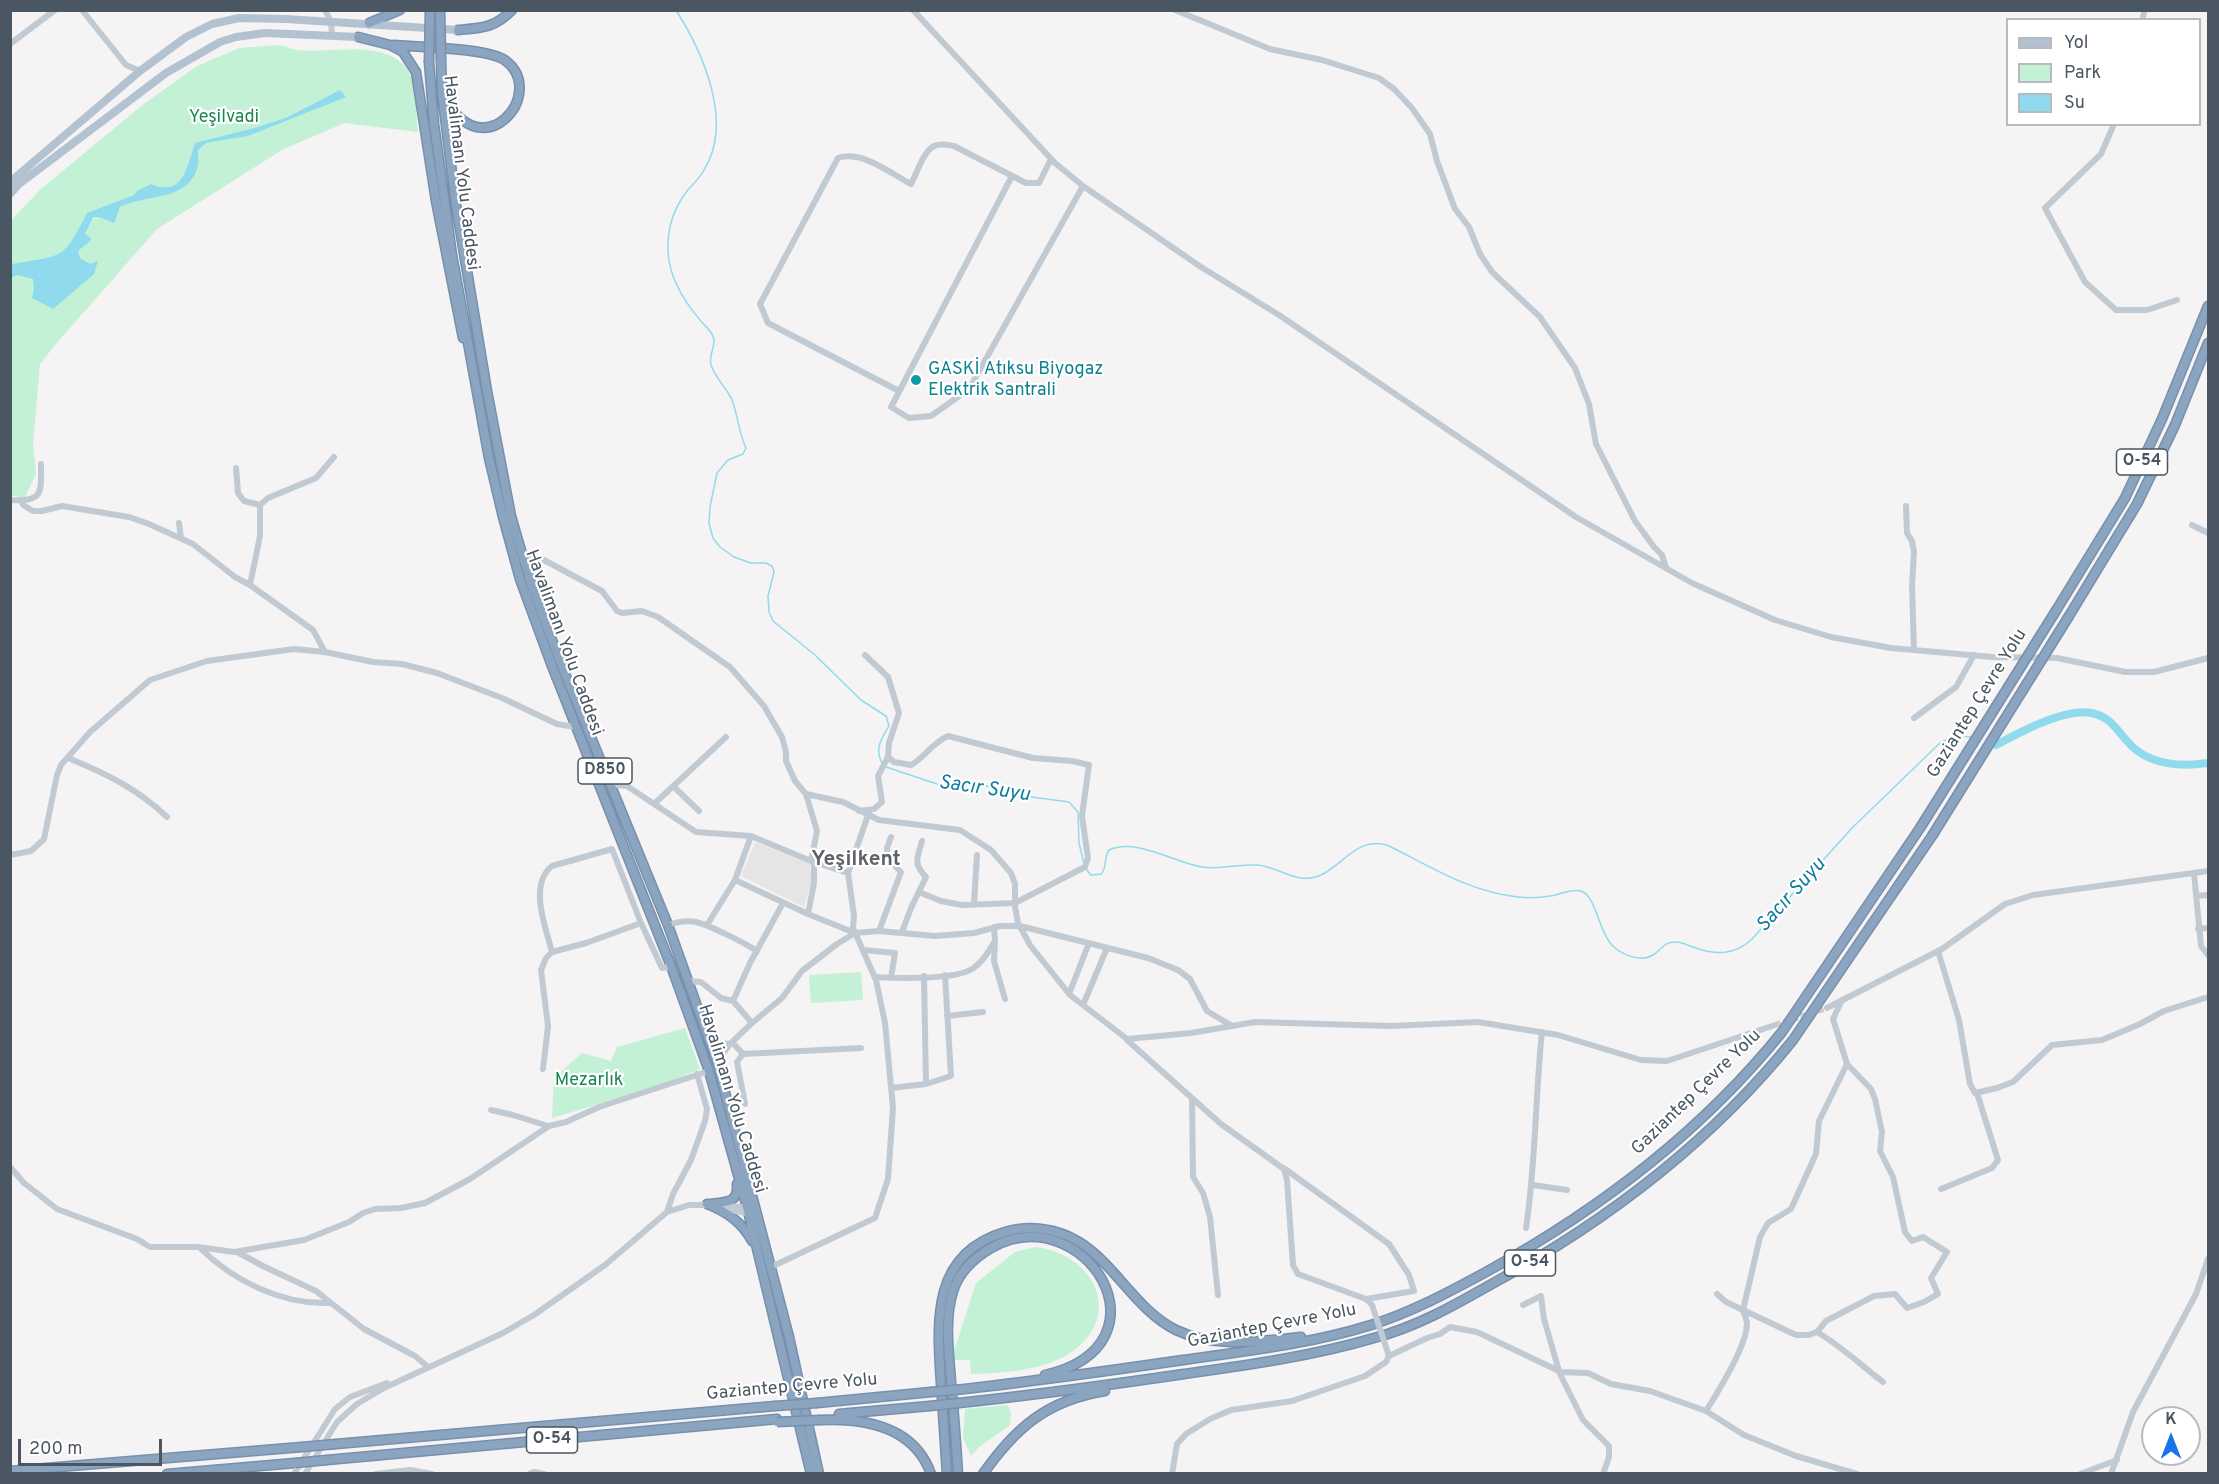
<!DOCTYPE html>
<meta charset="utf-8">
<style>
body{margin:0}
#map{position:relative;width:2219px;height:1484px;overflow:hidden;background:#f5f3f3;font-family:Overpass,sans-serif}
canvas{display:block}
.frame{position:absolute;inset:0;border:12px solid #4a5661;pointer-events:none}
.legend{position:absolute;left:2006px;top:18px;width:195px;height:108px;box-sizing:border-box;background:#fff;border:2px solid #b7bbc0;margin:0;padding:8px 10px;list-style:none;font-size:18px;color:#4a5661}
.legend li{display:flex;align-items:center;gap:12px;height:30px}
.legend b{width:30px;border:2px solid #b7bbc0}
.north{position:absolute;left:2141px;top:1406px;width:60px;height:60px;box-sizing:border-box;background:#fff;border:2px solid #b7bbc0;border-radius:50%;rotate:0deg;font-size:16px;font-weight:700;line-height:24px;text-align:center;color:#4a5661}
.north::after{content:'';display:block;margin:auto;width:21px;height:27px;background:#1a73e8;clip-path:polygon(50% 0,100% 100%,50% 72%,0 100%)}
.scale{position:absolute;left:18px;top:1439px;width:144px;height:27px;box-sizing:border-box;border:3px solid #4a5661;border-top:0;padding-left:8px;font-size:18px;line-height:21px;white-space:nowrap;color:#4a5661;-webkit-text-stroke:4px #fff;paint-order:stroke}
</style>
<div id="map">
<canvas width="2219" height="1484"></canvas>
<div class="frame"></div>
<ul class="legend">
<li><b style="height:8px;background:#b3c2d1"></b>Yol</li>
<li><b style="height:16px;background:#c3f1d5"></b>Park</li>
<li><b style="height:16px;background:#90daee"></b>Su</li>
</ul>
<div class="north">K</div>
<div class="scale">200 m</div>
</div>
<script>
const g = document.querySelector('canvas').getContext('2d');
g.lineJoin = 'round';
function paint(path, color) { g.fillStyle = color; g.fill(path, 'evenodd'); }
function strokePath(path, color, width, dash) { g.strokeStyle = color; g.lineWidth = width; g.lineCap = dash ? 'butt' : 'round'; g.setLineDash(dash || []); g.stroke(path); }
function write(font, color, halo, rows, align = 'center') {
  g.font = font + ' Overpass,sans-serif'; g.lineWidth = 4.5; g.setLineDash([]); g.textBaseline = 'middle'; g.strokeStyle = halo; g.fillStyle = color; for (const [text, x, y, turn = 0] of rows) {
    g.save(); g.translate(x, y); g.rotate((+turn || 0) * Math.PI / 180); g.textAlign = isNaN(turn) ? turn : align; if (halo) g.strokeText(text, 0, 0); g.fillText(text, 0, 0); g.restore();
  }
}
const education = new Path2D(`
 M755 842 810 864 812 880 804 907 741 876Z`);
const green = new Path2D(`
 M279 45C285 46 291 49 297 50 334 55 402 33 414 86 417 101 416 117 418 132L344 123 282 150 157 229 55 345 40 364 33 444 36 474 25 497 11 496V220L42 188 145 103 197 66 239 48Z
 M861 972 863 1000 811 1003 809 975Z
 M685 1028 700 1069 655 1087 552 1118 554 1078 582 1053 611 1061 617 1047Z
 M1036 1247C1092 1254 1125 1313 1073 1351 1045 1371 1004 1373 971 1374L970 1360H954V1351L976 1283 1015 1252Z
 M1008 1405 1011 1413 1010 1425 978 1448 971 1456 963 1438 965 1409Z`);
const water = new Path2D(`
 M340 90 346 97 248 136 206 143 198 150C198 156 199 163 197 169 186 202 145 194 120 207L114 223 99 217H93L85 234 91 238 90 241 78 251 80 258 90 264 98 261 94 274 53 309 32 298 34 290 33 279 17 275 11 278 12 264C63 255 63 261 87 213L134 195 137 191 151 184C183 198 187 167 195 143L258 127 288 117Z`);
const stream = new Path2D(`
 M676 10C703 53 734 122 704 170 700 178 693 184 687 191 674 208 667 229 668 251 669 277 683 300 700 320 704 325 709 329 712 334 718 344 708 354 711 365 715 378 727 388 732 400 738 416 739 433 746 448L743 454 728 460 717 473 710 507 709 523 713 538 720 547 734 557 751 563H766L772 566 774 572 768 596 769 612 773 621 815 655 861 700 886 716 889 726C882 738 874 748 882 763
 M886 767 946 787 987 786 1016 795 1069 802 1078 812 1079 843 1084 864
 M1086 869 1091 875 1101 874C1108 867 1103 858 1109 850 1135 837 1175 863 1202 867 1220 870 1239 864 1257 865 1273 866 1286 876 1301 878 1336 883 1350 834 1387 845 1430 866 1469 892 1518 897 1528 898 1539 898 1550 896 1559 895 1571 888 1581 891 1597 896 1598 934 1615 948 1625 956 1641 962 1653 955 1662 950 1664 941 1676 942 1682 942 1687 945 1693 947 1715 955 1734 956 1752 939L1852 828 1940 743 1955 736 1974 737`);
const river = new Path2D(`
 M1996 745C2021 732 2064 708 2092 713 2110 717 2116 729 2127 741 2147 765 2180 767 2208 763`);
const minorTunnel = new Path2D(`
 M1775 1025 1827 1008`);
const minor = new Path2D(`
 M82 10 126 65 140 71
 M325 10 331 22 332 35
 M913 10 1055 163 1083 186 1201 267 1279 315 1576 517 1692 583 1775 620 1831 637 1891 648 1992 657 2057 658 2125 672H2154L2208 658
 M1175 10 1270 49 1322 60 1379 78 1394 89 1412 108 1430 134 1437 161 1455 209 1469 227 1480 254 1492 272 1540 317 1575 368 1589 404 1596 444 1635 521 1654 547 1662 555 1666 568
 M2142 20 2145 10
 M10 44 55 10
 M2114 124 2101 154 2045 208 2085 282 2116 310H2147L2177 300
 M1012 176 891 407 909 418 931 416 969 389 1083 186
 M899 391 768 323 760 304 838 158C862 150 890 173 911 184 917 173 923 152 934 146 940 143 948 145 954 146L1026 183H1039L1051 159
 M236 468 238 493 244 501 260 505
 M10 500C44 502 41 493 41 464
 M21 500 23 505 33 511H42L62 506 129 517 149 524 193 544 235 577 250 585 313 630 325 652
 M1906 506 1907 533 1912 541 1914 552 1912 585 1914 650
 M179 523 181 538
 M2192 525 2208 533
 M521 552 542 559 602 591 617 611 622 613 642 611 658 617 730 667 764 706 782 737 786 752V761L795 781 806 794 817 831 811 861 848 873
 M250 585 260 536V505L268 498 316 478 334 457
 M865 655 888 677 899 713 889 743 888 757 894 762 911 765C925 757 932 743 948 736L1033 758 1072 761 1089 765 1082 816 1088 858 1085 867 1015 903 962 905 941 901 919 892
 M1914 718 1956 687 1974 655
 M68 758C105 773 138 789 167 817
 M610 784 627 786 696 832 751 836 811 861 814 864V883L808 914
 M673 786 699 811
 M806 794 843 802 879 820 960 830 991 850 1011 873 1015 884V907L1018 923 1030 945 1070 995 1127 1039 1191 1033 1232 1026
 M654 804 726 737
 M859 811 874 809 882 802 878 776 888 757
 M10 855 31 851 44 839 57 775 61 765 90 732 150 680 207 661 294 649 325 652 373 662 402 664 437 673 502 698 557 724 575 727
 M2194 873 2201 946 2208 955
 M735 880 808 914 855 933
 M2196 896 2208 895
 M974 904 977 855
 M668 925C677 922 686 920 696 922 709 925 745 943 757 951
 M707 925 735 880 751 836
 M994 927 995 941 994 961 1005 999
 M2198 929 2208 928
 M879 931 901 872 887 858V848L891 837
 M902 932 911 908 926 877C913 863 917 859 922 841
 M863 950 895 953 891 978
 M1938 951 1959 1020 1970 1084 1975 1093 1997 1088 2013 1082 2052 1045 2102 1040 2140 1024 2164 1011 2208 997
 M552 952C546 928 528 885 552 866L612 849 641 923 662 968 671 966
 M924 976 926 1084
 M875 977C896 978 954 980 972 969 982 963 989 951 995 941
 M688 981 701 982 721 998 733 1001 752 1023
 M1069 994 1089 943
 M1842 1000 1833 1019 1847 1064 1871 1089 1875 1099 1882 1132 1880 1151 1893 1177 1905 1232 1912 1241 1923 1237 1947 1252 1931 1278 1938 1294 1924 1302 1907 1308 1895 1294 1874 1296 1826 1321 1817 1332 1809 1335H1796L1743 1310 1760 1237 1768 1223 1791 1209 1816 1154 1819 1121 1847 1064
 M733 1001 750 963 783 903
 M1083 1005 1107 948
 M1827 1008 1942 949 2005 904 2033 895 2208 871
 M947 1016 983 1012
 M1127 1040 1221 1124 1284 1169 1287 1180 1293 1265 1298 1274 1366 1299 1372 1305
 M709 1042 730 1044
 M732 1042 743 1054 861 1048
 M743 1054 737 1062 745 1104
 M717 1062 730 1044 752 1023 782 998 802 971 837 944 855 933 879 931 935 936 974 933 1000 926H1020L1148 958 1178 970 1190 979 1207 1011 1232 1026 1255 1022 1391 1026 1478 1022 1558 1035 1641 1060 1667 1061 1775 1025
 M543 1069 548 1026 541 970 546 958 552 952 586 943 641 923
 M891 1088 926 1084 951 1076 945 975
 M1192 1099 1193 1177 1203 1193 1210 1217 1218 1295
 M491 1110 513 1115 548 1126
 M10 1167 24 1183 57 1209 137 1239 150 1247H198L234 1252 304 1240 349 1222 363 1213 375 1209 401 1208 425 1203 470 1179 549 1126 566 1122 599 1107 709 1071
 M1285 1169 1389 1244 1409 1275 1414 1291 1366 1299
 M1533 1185 1567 1190
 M1941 1189 1992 1168 1998 1160 1977 1093
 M721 1205 750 1208
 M725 1209 751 1214
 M667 1212 673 1194 691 1160 705 1121 707 1109 697 1074
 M1526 1228C1536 1163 1535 1097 1542 1032
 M199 1247C232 1280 281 1305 330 1303
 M237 1252 263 1266 316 1291 364 1329 415 1356 428 1367
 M771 1267 875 1218 888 1179 893 1108 885 1023 876 980 853 928 854 916 848 873 868 815
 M1523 1305 1541 1296 1544 1319 1559 1371
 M1817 1332C1841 1346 1861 1365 1883 1382
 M1706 1411C1718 1392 1747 1345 1747 1324 1747 1320 1744 1314 1743 1310L1726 1302 1717 1294
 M294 1474 335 1409 350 1397 387 1383
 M305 1474 337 1422 357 1404 384 1388 503 1333 534 1315 605 1265 667 1212 689 1205H711
 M376 1474 410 1470 432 1474
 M529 1474 534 1472 544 1474
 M1172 1474 1177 1444 1186 1434 1210 1419 1231 1410 1292 1401 1365 1376 1386 1362 1389 1356 1427 1338 1440 1334 1450 1327 1477 1332 1559 1371
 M1603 1474 1609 1457V1446L1583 1420 1559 1372 1588 1373 1611 1384 1650 1391 1706 1411 1744 1435 1796 1456 1857 1474
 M2080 1474 2117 1460
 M2111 1474 2133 1412 2196 1294 2208 1259`);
const major = new Path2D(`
 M10 182 140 71 186 37 212 24 239 18 286 19 458 30
 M10 194 19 184 166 73 220 42 236 37 265 33 358 37`);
const highway = new Path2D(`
 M369 23 400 10
 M458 30C481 28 495 28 512 10
 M358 37 390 45 403 52 416 72 436 201 463 338
 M394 45C417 47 490 48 506 61 548 94 482 170 445 97
 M441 59 442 93 456 205 487 391 511 516 520 547 533 590 561 664 668 925 717 1062 789 1337 819 1474
 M429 62 434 124 452 255 489 458 503 517 520 579 552 666 671 966 709 1071 747 1207 811 1474
 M2057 609 2125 498 2162 419 2208 306
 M2069 616 2137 504 2175 425 2208 343
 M707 1204C727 1212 742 1222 752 1241
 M710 1204C725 1202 739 1204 737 1184
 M955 1390C1031 1382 1107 1371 1183 1360 1246 1351 1310 1344 1371 1325 1412 1312 1449 1292 1486 1272 1597 1211 1702 1131 1782 1032L1920 828
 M817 1403 931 1392
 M959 1403C1034 1395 1109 1385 1184 1374 1248 1365 1313 1356 1374 1338 1416 1327 1453 1306 1490 1285 1604 1223 1711 1142 1793 1040L1932 836
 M839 1414 930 1406
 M820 1420C864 1418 914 1426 931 1474
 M336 1444 775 1406
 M327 1460 777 1419
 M10 1471 302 1447
 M167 1474 295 1463
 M947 1474C945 1443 943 1413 941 1383 937 1321 931 1254 1005 1232 1029 1225 1057 1228 1079 1242 1116 1265 1136 1310 1176 1330 1216 1349 1259 1341 1301 1337
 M958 1474C956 1443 954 1413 951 1382 949 1353 944 1320 953 1291 959 1272 974 1258 991 1248 1084 1196 1177 1344 1045 1375
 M983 1474C1016 1427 1048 1400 1105 1391`);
const minorBridge = new Path2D(`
 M1372 1305 1389 1356`);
const highwayBridge = new Path2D(`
 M440 10 441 59
 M429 62 430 10
 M1920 828 2057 609
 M1932 836 2069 616
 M931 1392 955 1390
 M775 1406 817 1403
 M930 1406 959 1403
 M777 1422 820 1420
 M302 1447 336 1444
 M295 1463 327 1460`);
const markers = [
 [916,380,6,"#0f9aa8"]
];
const shields = [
 [2142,462,51],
 [605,771,54],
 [1530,1263,51],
 [552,1440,51]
];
const shieldNames = [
 ["O-54",2142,462],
 ["D850",605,771],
 ["O-54",1530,1263],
 ["O-54",552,1440]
];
const parkNames = [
 ["Yeşilvadi",224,118],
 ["Mezarlık",589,1081]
];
const streetNames = [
 ["Havalimanı Yolu Caddesi",460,173,83],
 ["Havalimanı Yolu Caddesi",563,643,70],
 ["Gaziantep Çevre Yolu",1978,704,-58],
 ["Gaziantep Çevre Yolu",1697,1093,-44],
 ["Havalimanı Yolu Caddesi",731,1099,73],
 ["Gaziantep Çevre Yolu",1272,1327,-11],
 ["Gaziantep Çevre Yolu",792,1388,-5]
];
const cultureNames = [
 ["GASKİ Atıksu Biyogaz",928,370],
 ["Elektrik Santrali",928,391]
];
const waterNames = [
 ["Sacır Suyu",984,790,8],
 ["Sacır Suyu",1792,896,-48]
];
const quarterNames = [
 ["Yeşilkent",856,861]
];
paint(education, '#e6e4e5');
paint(green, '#c3f1d5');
paint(water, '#90daee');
strokePath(stream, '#90daee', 1.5);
strokePath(river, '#90daee', 8);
strokePath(minorTunnel, '#caccce', 6, [6, 3]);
strokePath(highway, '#7690ad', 11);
strokePath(minor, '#c1cad2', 6);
strokePath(major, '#b3c2d1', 8);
strokePath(highway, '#8ba5c1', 8);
strokePath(highwayBridge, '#7690ad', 11, []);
strokePath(minorBridge, '#c1cad2', 6);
strokePath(highwayBridge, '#8ba5c1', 8);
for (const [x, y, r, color] of markers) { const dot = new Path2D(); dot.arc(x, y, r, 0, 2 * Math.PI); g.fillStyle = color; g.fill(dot); strokePath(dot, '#fff', 2); }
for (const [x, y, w] of shields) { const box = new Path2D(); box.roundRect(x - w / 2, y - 13, w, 26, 4.5); g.fillStyle = '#fff'; g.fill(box); strokePath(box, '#4a5661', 1.5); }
write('bold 16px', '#4a5661', null, shieldNames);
write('18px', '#17864f', '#fff', parkNames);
write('18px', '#4a5661', '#fff', streetNames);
write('18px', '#0d838f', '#fff', cultureNames, 'left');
write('italic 20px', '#0c7c9b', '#fff', waterNames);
write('bold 21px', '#5f6368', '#fff', quarterNames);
</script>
